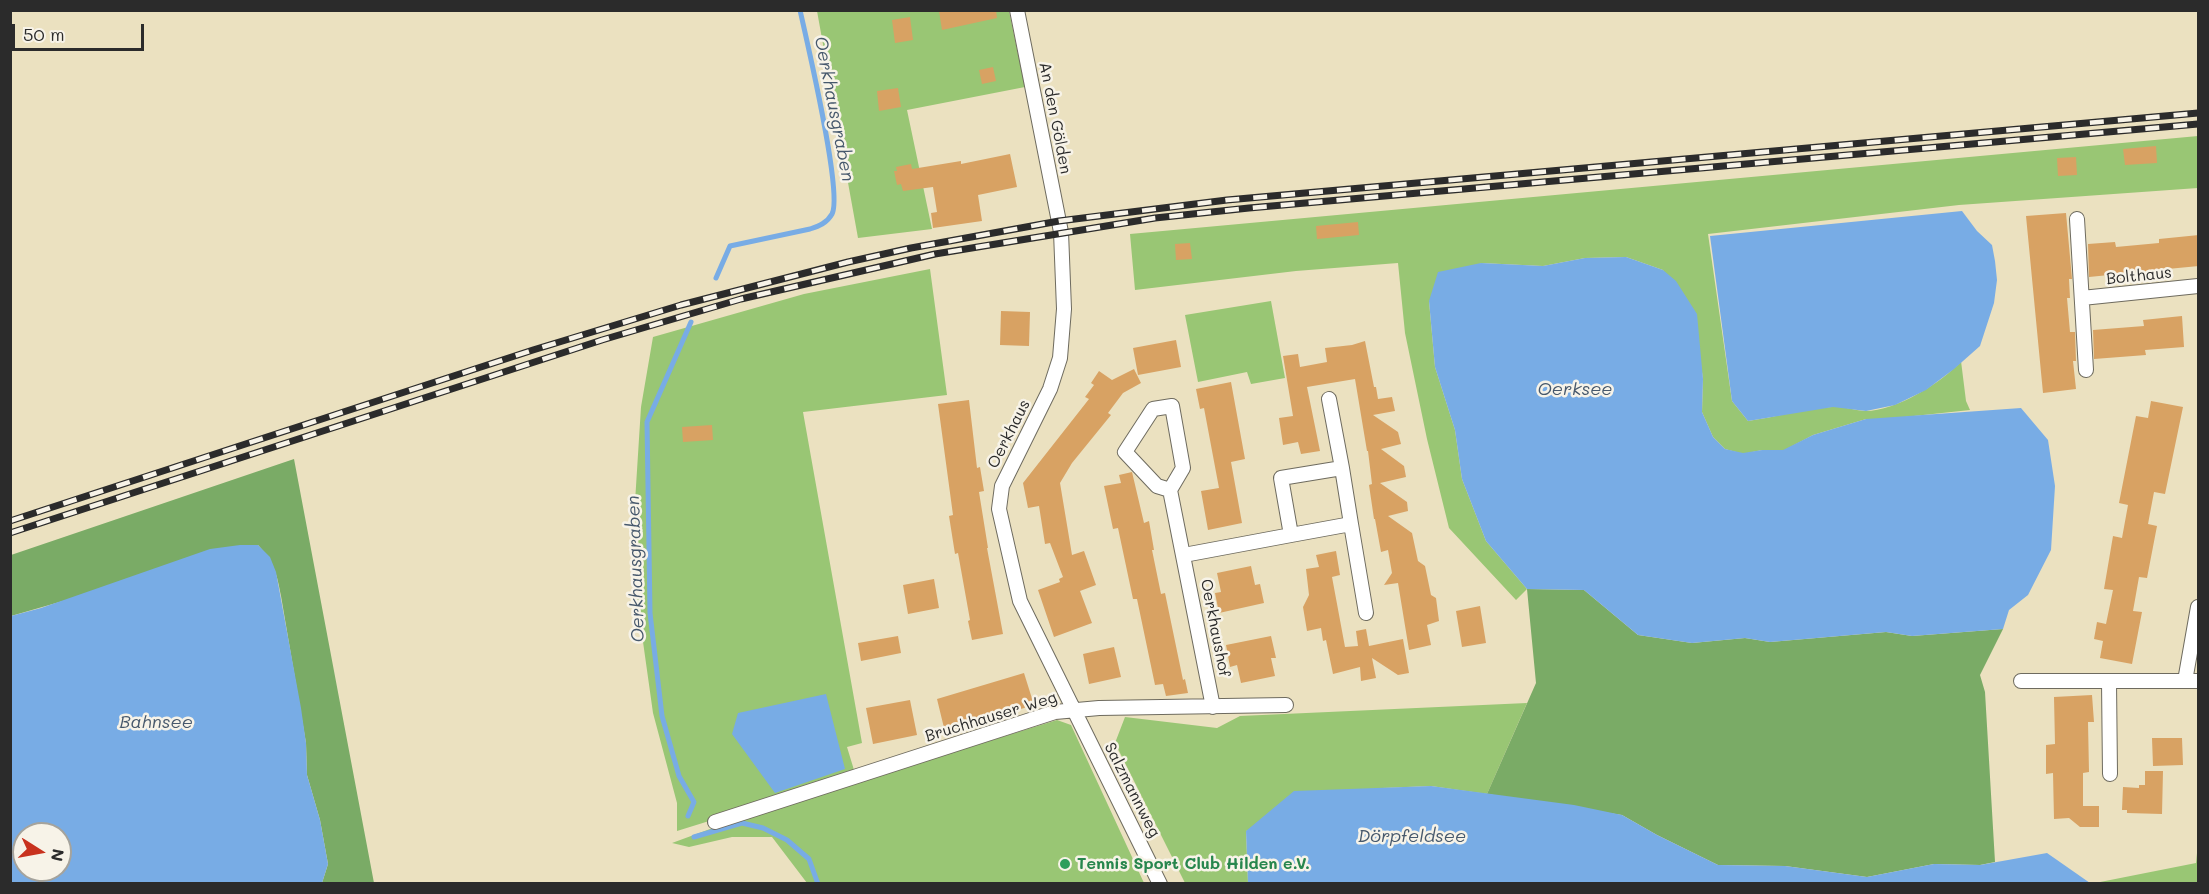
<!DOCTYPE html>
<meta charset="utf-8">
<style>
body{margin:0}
#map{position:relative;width:2209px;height:894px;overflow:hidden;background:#ebe1c0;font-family:Mali,sans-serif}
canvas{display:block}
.frame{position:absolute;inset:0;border:12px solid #2b2b2b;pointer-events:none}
.north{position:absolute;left:12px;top:822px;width:60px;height:60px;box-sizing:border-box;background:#f7f3e8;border:2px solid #a5a39c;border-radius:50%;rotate:101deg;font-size:16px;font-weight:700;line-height:24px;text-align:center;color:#2b2b2b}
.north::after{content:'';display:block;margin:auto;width:21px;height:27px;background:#c8321e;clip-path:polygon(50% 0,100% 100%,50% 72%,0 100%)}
.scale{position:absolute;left:12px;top:24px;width:132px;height:27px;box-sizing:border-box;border:3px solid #2b2b2b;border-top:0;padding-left:8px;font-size:18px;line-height:21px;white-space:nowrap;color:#2b2b2b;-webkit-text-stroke:4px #f7f3e8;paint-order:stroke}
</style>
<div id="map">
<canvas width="2209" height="894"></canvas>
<div class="frame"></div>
<div class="north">N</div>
<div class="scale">50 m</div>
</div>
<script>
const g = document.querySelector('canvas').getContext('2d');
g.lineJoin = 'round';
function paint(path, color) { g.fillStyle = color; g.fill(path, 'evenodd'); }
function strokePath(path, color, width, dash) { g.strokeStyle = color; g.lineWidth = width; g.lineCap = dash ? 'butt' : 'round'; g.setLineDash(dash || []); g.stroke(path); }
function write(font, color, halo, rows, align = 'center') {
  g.font = font + ' Mali,sans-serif'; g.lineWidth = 5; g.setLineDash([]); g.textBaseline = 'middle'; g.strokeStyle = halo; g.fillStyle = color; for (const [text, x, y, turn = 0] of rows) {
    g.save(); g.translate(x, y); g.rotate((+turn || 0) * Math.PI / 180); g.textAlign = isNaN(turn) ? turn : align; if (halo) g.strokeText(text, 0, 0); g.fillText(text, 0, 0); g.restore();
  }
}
const green = new Path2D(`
 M817 11H1009L1025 87 907 110 932 229 858 238Z
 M2198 136V188L1959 205 1708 234 1732 401 1748 421C1776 417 1804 409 1831 407 1842 406 1853 410 1864 411 1894 412 1942 383 1961 361L1966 401 1970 410 1886 419H1866L1813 435 1783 451 1762 450 1743 454 1725 449 1713 437 1702 412 1703 379 1700 358 1663 270 1626 257 1585 258 1543 266 1481 263 1429 301 1435 367 1455 430 1462 479 1486 541 1527 589 1516 600 1449 528 1427 439 1405 333 1398 263 1296 271 1135 290 1130 234Z
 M930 269 947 395 803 412 862 743 847 747 854 770 722 817 677 831V803L653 713 636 592 635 502 641 407 653 337 804 294Z
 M1271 301 1285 378 1251 384 1247 372 1198 382 1185 315Z
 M1527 703 1487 794 1431 786 1383 788 1246 831 1248 883H1185L1115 743 1125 717 1217 728 1240 716Z
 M1057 720 1071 725 1144 883H807L772 837H732L689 847 672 843 740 818Z
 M2198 843V883L2090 884 2196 863Z`);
const forest = new Path2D(`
 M294 459 374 883H322L328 864 320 820 307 775 306 743 281 596C277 574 274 562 258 545L11 616V555Z
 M1527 589 1584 590 1638 635 1692 643 1745 638 1770 642 1886 632 1912 636 2003 629 1980 675 1985 692 1995 862 1980 865 1934 864 1867 877 1785 866 1718 865 1657 835 1622 815 1487 794 1536 683Z`);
const water = new Path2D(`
 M1962 211 1977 231 1992 245 1995 261 1997 280 1994 303 1980 346 1954 369 1926 390 1895 405 1866 411 1833 407 1748 421 1732 401 1710 236Z
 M1626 257 1663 270 1676 281 1697 314 1703 379 1702 412 1713 437 1725 449 1743 453 1762 450H1783L1813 435 1866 419 2021 408 2048 440 2055 486 2051 550 2028 595 2009 610 2003 629 1912 636 1886 632 1770 642 1745 638 1692 643 1638 635 1584 590 1527 589 1486 541 1462 479 1455 430 1435 367 1429 301 1438 272 1481 263 1543 266 1585 258Z
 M240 545H258L270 557 276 572 301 708 306 743 307 775 320 820 328 864 322 883H11V616L41 608 210 549ZM24 834H60V870H24Z
 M826 694 845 769 775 793 732 734 738 713Z
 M1431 786 1574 805 1622 815 1657 835 1718 865 1785 866 1867 877 1934 864 1980 865 2047 853 2090 883H1248L1246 831 1294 791Z`);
const stream = new Path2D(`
 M716 278 730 246 810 229C819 226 827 223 832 214 843 193 807 42 800 10
 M688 816 694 802 679 776 662 716 650 613 647 422 691 322
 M694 837 742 823 763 828 787 840 809 859 818 884`);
const building = new Path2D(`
 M960 10H996L997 18 942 30 939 11Z
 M910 17 913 40 895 43 892 20Z
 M993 67 996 81 982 84 979 70Z
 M898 88 901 107 879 111 877 91Z
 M2156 146 2157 163 2125 165 2123 149Z
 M1010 154 1017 187 978 195 982 221 933 228 931 213 937 212 933 187 903 191 901 184 897 185 894 171H897L896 167 911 164 912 169 961 161V164Z
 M2076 157 2077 175 2058 176 2057 158Z
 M2066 213 2072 279H2069L2070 298H2067L2070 332H2075L2076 361H2073L2076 389 2043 393 2026 216Z
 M1358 222 1359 235 1317 239 1316 226Z
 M2199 235V266L2146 271V278L2119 280V274L2089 277 2088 244 2115 242 2116 247 2159 243V239Z
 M1190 243 1192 259 1176 260 1175 244Z
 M1001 311 1030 312 1029 346 1000 345Z
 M2182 316 2184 347 2145 350 2146 355 2094 359 2093 330 2144 326 2143 320Z
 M1176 340 1181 367 1138 375 1133 348Z
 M1365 341 1374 387H1376L1378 399 1392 397 1395 411 1373 415 1398 432 1401 444 1381 449 1404 466 1406 477 1380 483 1407 502 1408 511 1388 516 1412 533 1418 561 1425 566 1431 595 1436 598 1439 621 1427 625 1431 645 1409 650 1398 583 1384 585 1392 573 1388 550 1381 552 1375 519H1374L1369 485 1372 484 1368 451H1367L1355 379 1307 387 1320 451 1301 454 1298 442 1283 445 1279 418 1293 416 1283 356 1298 354 1300 367 1327 362 1325 348 1352 345Z
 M1134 369 1141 383 1123 393 1108 413 1111 415 1072 463 1060 483 1072 555 1084 551 1096 585 1080 591 1092 623 1054 637 1038 590 1060 582 1059 579 1063 577 1050 543 1045 544 1039 506 1028 508 1023 483 1089 399 1085 397 1094 385 1091 383 1099 371 1112 380Z
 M1231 382 1245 459 1231 462 1242 523 1208 530 1201 491 1219 488 1204 408 1200 409 1196 389Z
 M969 400 977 468 980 467 984 491 979 492 988 548H987L1003 634 972 640 968 621 970 620 958 553 955 554 949 516 953 515 938 404Z
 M2151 401 2183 407 2165 494 2154 492 2148 524 2157 526 2147 578 2139 577 2133 611 2142 612 2132 664 2100 658 2103 641 2094 639 2097 622 2106 624 2113 590 2104 589 2113 536 2122 538 2128 505 2119 503 2136 416 2148 418Z
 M712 425 713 440 683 442 682 427Z
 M1132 472 1144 523 1149 521 1154 550H1152L1161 594 1165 593 1183 680 1185 679 1188 693 1166 696 1163 684 1155 685 1137 599H1133L1118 528 1113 529 1104 486 1121 483 1119 475Z
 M1336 551 1340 575 1332 577 1345 647 1358 646 1356 631 1366 629 1369 646 1403 639 1409 673 1398 675 1372 658 1376 678 1361 681 1360 667 1333 674 1326 640 1323 641 1321 628 1307 631 1303 607 1309 595 1306 569 1319 567 1316 555Z
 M1251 566 1255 585 1260 584 1264 603 1219 613 1215 593 1221 592 1217 573Z
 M934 579 939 608 908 614 903 585Z
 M1480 606 1486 643 1462 647 1456 611Z
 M898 636 901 653 861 661 858 643Z
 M1271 636 1276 658H1271L1275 676 1241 683 1237 665 1230 667 1226 645Z
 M1114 647 1121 677 1089 684 1083 654Z
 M1024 673 1034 705 945 732 937 699Z
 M2092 695 2094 722H2088L2089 772 2083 773V806H2099V827H2080L2069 818 2054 819 2053 773 2046 774V745L2055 744 2054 697Z
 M910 700 917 735 873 744 866 708Z
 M2152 738H2182L2183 765 2153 766Z
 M2145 771H2163L2162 814 2127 813V810H2122L2123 787 2139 788V785H2145Z`);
const minor = new Path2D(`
 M1017 10 1061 232 1064 309 1060 358 1050 389 1002 486 999 509 1020 601 1160 884
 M2077 219 2086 370
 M2082 298 2198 286
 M1329 399 1342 468
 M1342 468 1351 524 1291 535 1281 478Z
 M1170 490 1157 486 1125 452 1153 409 1172 406 1183 468 1170 490 1213 707
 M1351 524 1366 613
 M1184 555 1291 535
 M2021 681H2198
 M2185 681 2198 607
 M2109 682 2110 774
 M715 822 1055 712 1099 708 1286 705`);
const rail = new Path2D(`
 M10 521 533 350 681 305 848 262 911 248 1059 221 1227 200 2198 113
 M10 533 602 340 741 299 935 254 1155 218 1249 208 2198 124`);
const markers = [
 [1065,864,6,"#2e9e5b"]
];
const streetNames = [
 ["An den Gölden",1055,118,79],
 ["Bolthaus",2139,276,-6],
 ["Oerkhaus",1009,434,-63],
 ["Oerkhaushof",1215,628,79],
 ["Bruchhauser Weg",991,717,-17],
 ["Salzmannweg",1132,790,63]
];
const leisureNames = [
 ["Tennis Sport Club Hilden e.V.",1077,864]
];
const waterNames = [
 ["Oerkhausgraben",834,109,79],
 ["Oerksee",1575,389],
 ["Oerkhausgraben",636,569,-92],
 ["Bahnsee",156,722],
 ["Dörpfeldsee",1412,836]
];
paint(green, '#99c674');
paint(forest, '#7aab66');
paint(water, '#78ace5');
strokePath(stream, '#78ace5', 5);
paint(building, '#d8a263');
strokePath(minor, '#6e6b5f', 16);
strokePath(minor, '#fff', 14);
strokePath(rail, '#2b2b2b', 7);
strokePath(rail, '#f7f3e8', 4.5, [14]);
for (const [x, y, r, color] of markers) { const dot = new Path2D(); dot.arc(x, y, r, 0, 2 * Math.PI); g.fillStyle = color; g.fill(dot); strokePath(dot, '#f7f3e8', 2); }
write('16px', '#2b2b2b', '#f7f3e8', streetNames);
write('bold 16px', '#27864d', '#f7f3e8', leisureNames, 'left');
write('italic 18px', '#46586c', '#f7f3e8', waterNames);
</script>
